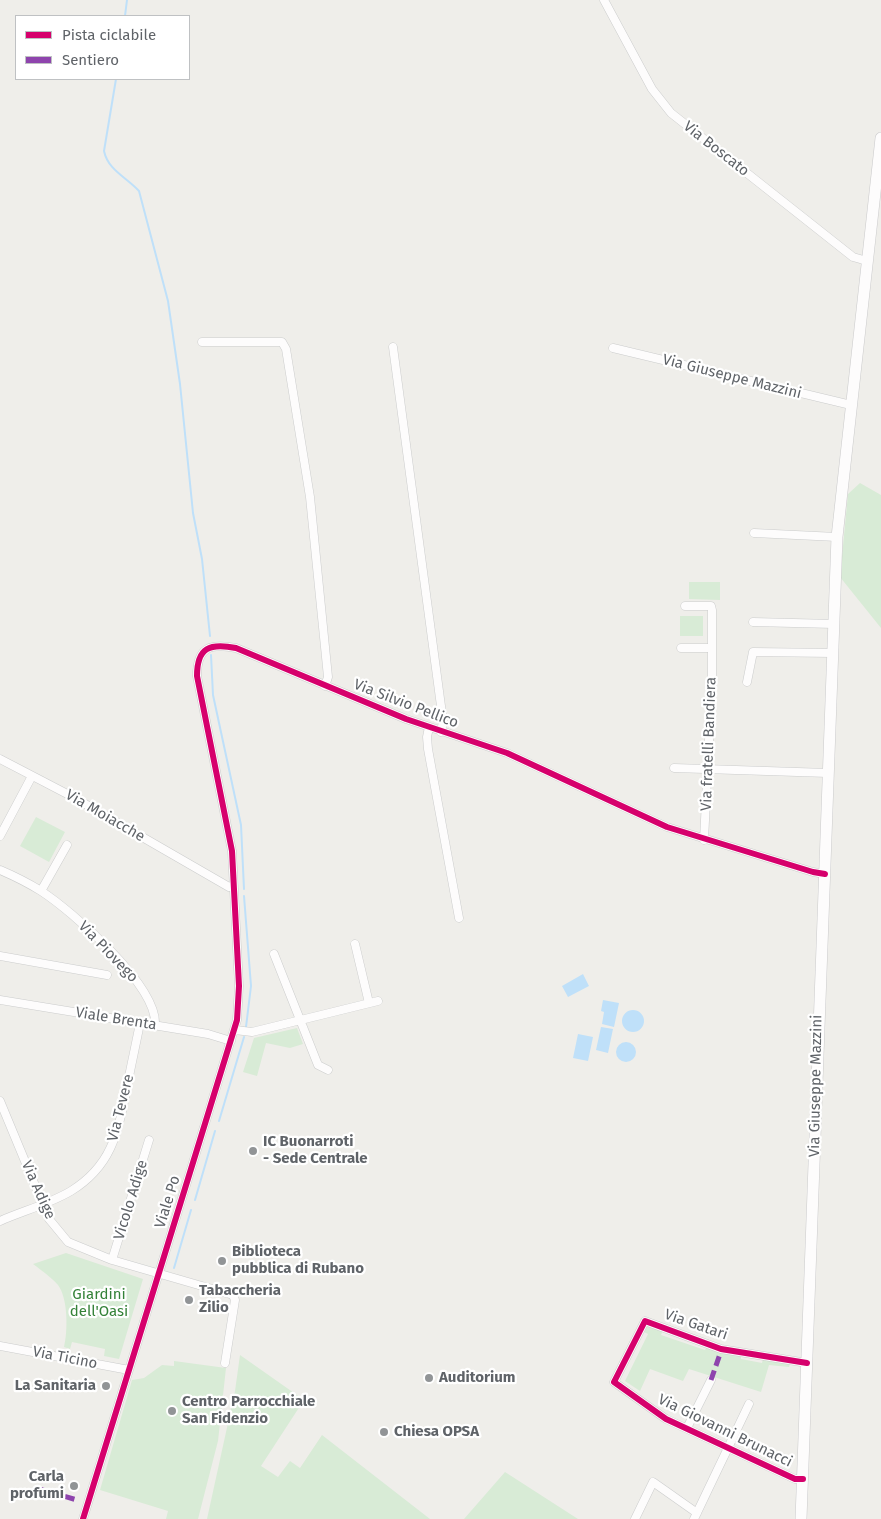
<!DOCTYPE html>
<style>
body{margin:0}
#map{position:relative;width:881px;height:1519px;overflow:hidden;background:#efeeea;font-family:"Fira Sans",sans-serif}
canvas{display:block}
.legend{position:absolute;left:15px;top:15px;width:175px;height:65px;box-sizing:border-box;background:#fff;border:1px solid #bfc1c3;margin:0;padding:6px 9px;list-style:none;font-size:15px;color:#5f6368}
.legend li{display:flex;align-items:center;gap:10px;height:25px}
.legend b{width:25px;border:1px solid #bfc1c3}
</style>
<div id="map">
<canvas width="881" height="1519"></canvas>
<ul class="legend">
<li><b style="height:6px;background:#d6006c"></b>Pista ciclabile</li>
<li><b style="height:6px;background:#8e44ad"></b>Sentiero</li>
</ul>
</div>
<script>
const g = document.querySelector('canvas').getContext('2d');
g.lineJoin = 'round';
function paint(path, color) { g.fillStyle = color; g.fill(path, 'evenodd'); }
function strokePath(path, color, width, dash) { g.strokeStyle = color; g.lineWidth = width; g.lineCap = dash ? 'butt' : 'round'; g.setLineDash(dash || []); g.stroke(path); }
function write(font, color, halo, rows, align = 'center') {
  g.font = font + ' "Fira Sans",sans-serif'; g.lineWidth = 4.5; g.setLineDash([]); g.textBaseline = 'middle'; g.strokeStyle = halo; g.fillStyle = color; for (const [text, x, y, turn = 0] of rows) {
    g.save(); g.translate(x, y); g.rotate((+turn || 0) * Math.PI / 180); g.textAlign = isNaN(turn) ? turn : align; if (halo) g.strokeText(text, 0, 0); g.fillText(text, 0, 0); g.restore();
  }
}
const green = new Path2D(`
 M860 483 881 495V628L840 577 848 494Z
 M689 582H720V600L689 599Z
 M680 616H703V636H680Z
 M36 817 65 832 49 862 20 846Z
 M297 1028 303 1044 290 1048 266 1043 257 1076 243 1072 254 1038Z
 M66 1253 143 1279 119 1359 104 1356 105 1349 72 1342 70 1349 64 1347C68 1331 68 1298 58 1285 51 1277 41 1270 33 1264Z
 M647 1325 663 1330 661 1335 705 1350 707 1346 741 1355V1359L762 1363 763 1359 790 1364 789 1367 769 1365 761 1392 689 1369 683 1381 650 1369 640 1391 625 1381 648 1334 644 1332Z
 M240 1355 304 1400 261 1466 278 1477 290 1461 300 1468 322 1435 430 1519H207L235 1391Z
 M174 1361 226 1368 218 1441 198 1519H166L168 1511 100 1490 132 1380 144 1378 162 1365 174 1366Z
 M505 1472 578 1519H464Z`);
const water = new Path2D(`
 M583 974 589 986 568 997 562 986Z
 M603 1000 619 1003 614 1027 602 1024 604 1012 601 1011Z
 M622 1021a11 11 0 1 1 22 0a11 11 0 1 1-22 0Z
 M601 1027 613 1029 608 1053 596 1050Z
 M578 1034 593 1037 588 1061 573 1058Z
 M616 1052a10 10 0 1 1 20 0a10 10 0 1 1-20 0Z`);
const stream = new Path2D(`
 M125 16 127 0
 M116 79 104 151C108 170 126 177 139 191L168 301 180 384 193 513 202 559 210 636
 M211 655 213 695 241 825 244 889
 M244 896 251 986 246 1027
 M219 1121 244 1037
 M195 1200 215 1131
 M174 1268 191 1210`);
const street = new Path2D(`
 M604 0 652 89 671 113 853 257 867 261
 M202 342H282L286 349 310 497 328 677 325 686
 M393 347 443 721 441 732
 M613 348 851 405
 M754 533 837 537
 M685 606H711L712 610V680L704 840
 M753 622 834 624
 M681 648H711
 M747 682 753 652 833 653
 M429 727 427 737 428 749 459 918
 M0 759 73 797 229 887H233
 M674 768 828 773
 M0 836 32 776
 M0 870C14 876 28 883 41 891 72 911 158 986 155 1025
 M41 891 67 845
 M355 944 369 1003
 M274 954 318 1065 328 1070
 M0 956 107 975
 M0 1000 208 1034 231 1041
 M235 1030 252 1032 378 1001
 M0 1101 49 1219 68 1242 112 1260 233 1295 235 1300 225 1363
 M0 1221C23 1211 49 1204 71 1191 113 1165 118 1131 127 1087 131 1065 136 1044 140 1023
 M112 1260 149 1140
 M0 1346 129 1370
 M687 1428 711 1380
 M803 1479H795L666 1419 614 1382 645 1321 721 1349 807 1363
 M83 1519 237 1020 239 986 232 851 197 676C197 647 210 643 236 648L406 719 507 753 667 827 813 872 825 874
 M635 1519 653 1482 697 1513
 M694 1519 749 1404`);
const secondary = new Path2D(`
 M801 1519 837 537 881 138`);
const quiet = new Path2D(`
 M711 1380 720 1354
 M36 1488 77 1500`);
const cycleway = new Path2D(`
 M803 1479H795L666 1419 614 1382 645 1321 721 1349 807 1363
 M83 1519 237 1020 239 986 232 851 197 676C197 647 210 643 236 648L406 719 507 753 667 827 813 872 825 874`);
const markers = [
 [253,1151,5,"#919496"],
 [222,1261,5,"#919496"],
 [189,1300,5,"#919496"],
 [429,1378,5,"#919496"],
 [106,1386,5,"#919496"],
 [172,1411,5,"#919496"],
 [384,1432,5,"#919496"],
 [74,1486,5,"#919496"]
];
const streetNames = [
 ["Via Boscato",716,149,38],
 ["Via Giuseppe Mazzini",732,377,14],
 ["Via Silvio Pellico",406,704,21],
 ["Via fratelli Bandiera",709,744,-88],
 ["Via Moiacche",105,816,30],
 ["Via Piovego",108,952,46],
 ["Viale Brenta",116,1019,9],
 ["Via Giuseppe Mazzini",816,1086,-89],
 ["Via Tevere",121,1108,-76],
 ["Via Adige",38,1190,66],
 ["Vicolo Adige",131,1200,-73],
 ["Viale Po",168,1202,-73],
 ["Via Gatari",696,1325,19],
 ["Via Ticino",65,1358,11],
 ["Via Giovanni Brunacci",725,1431,26]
];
const poiNames = [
 ["IC Buonarroti",263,1142],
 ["- Sede Centrale",263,1159],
 ["Biblioteca",232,1252],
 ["pubblica di Rubano",232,1269],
 ["Tabaccheria",199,1291],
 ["Zilio",199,1308],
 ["Auditorium",439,1378],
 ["La Sanitaria",96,1386,"right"],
 ["Centro Parrocchiale",182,1402],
 ["San Fidenzio",182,1419],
 ["Chiesa OPSA",394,1432],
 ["Carla",64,1477,"right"],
 ["profumi",64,1494,"right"]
];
const parkNames = [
 ["Giardini",99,1295],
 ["dell'Oasi",99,1312]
];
paint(green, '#d8ebd6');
paint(water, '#bfe0f9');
strokePath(stream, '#bfe0f9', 2);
strokePath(street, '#cbcccc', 9);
strokePath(secondary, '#cacacb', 12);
strokePath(street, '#fdfcfc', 8);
strokePath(secondary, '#fdfcfc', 11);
strokePath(quiet, '#8e44ad', 5, [10, 5]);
strokePath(cycleway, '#d6006c', 6);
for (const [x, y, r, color] of markers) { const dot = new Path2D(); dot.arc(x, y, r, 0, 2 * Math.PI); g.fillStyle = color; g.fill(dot); strokePath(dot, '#fff', 2); }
write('15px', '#5f6368', '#fff', streetNames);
write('bold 15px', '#5f6368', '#fff', poiNames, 'left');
write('15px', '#348238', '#fff', parkNames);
</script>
